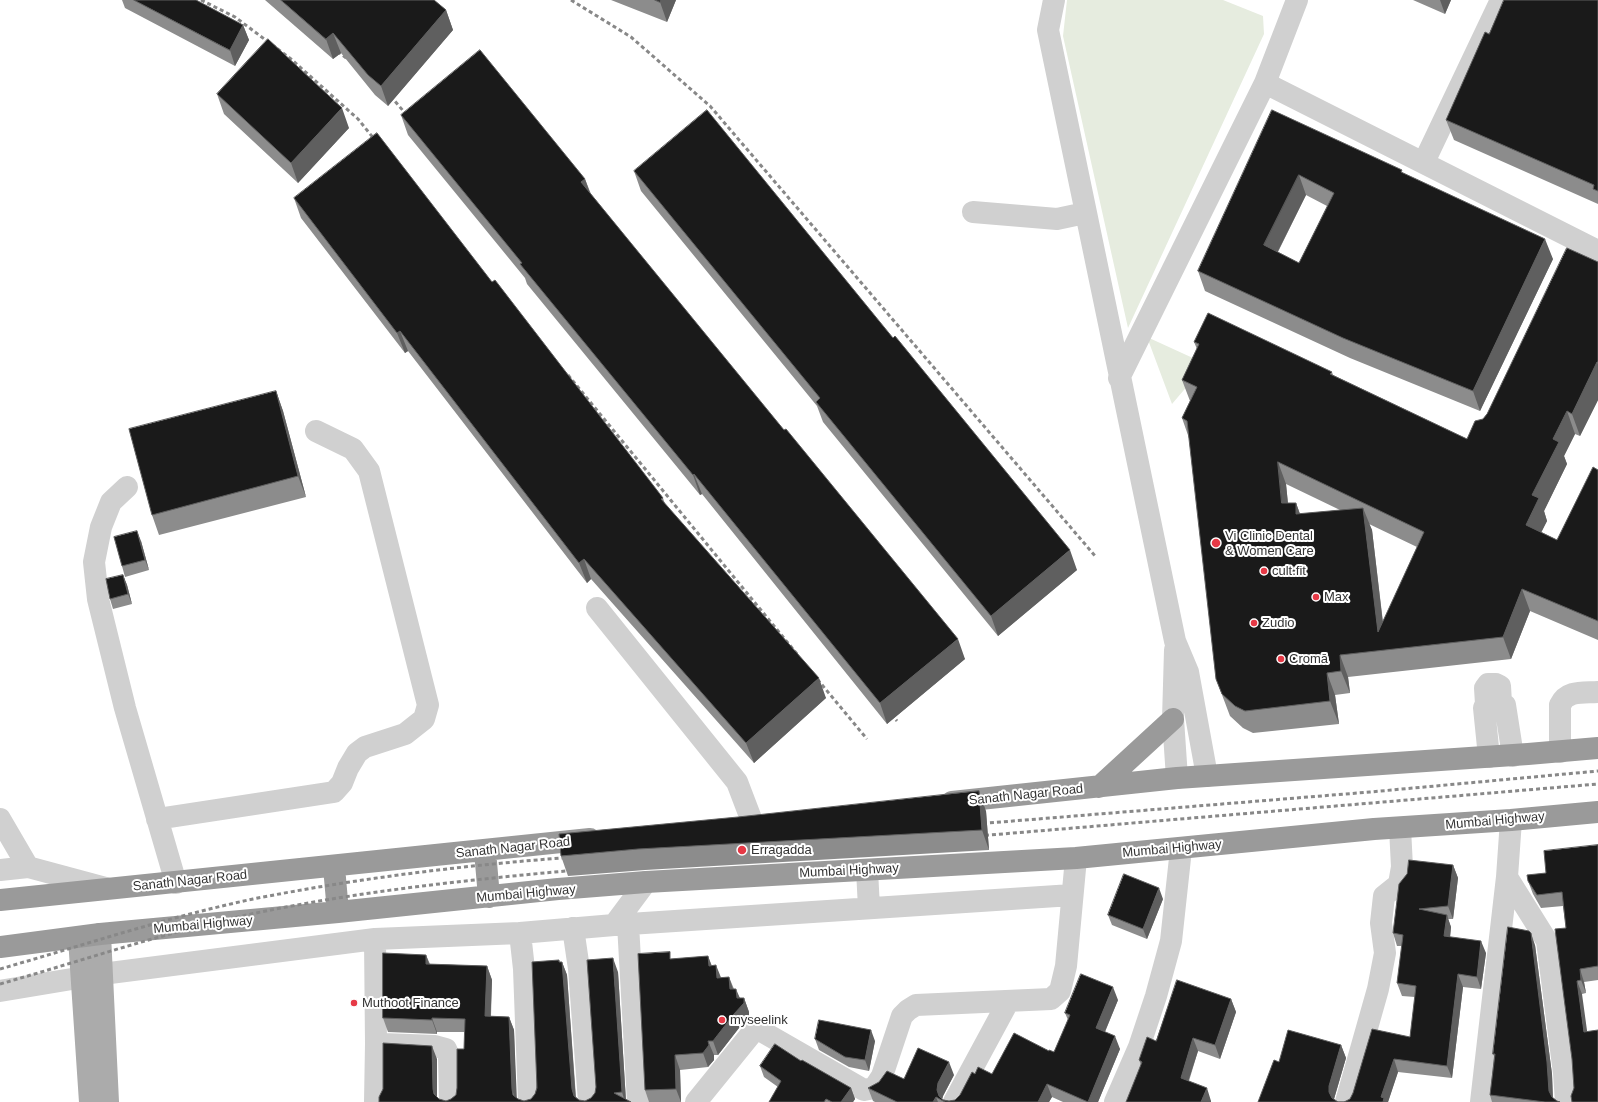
<!DOCTYPE html>
<meta charset="utf-8">
<style>
body{margin:0}
canvas{display:block;background:#fff}
</style>
<canvas width="1598" height="1102"></canvas>
<script>
const g = document.querySelector('canvas').getContext('2d');
g.lineJoin = 'round';
function paint(path, color) { g.fillStyle = color; g.fill(path, 'evenodd'); }
function strokePath(path, color, width, dash) { g.strokeStyle = color; g.lineWidth = width; g.lineCap = dash ? 'butt' : 'round'; g.setLineDash(dash || []); g.stroke(path); }
function write(font, color, halo, rows, align = 'center') {
  g.font = font + ' Helvetica,sans-serif'; g.lineWidth = 4; g.setLineDash([]); g.textBaseline = 'middle'; g.strokeStyle = halo; g.fillStyle = color; for (const [text, x, y, turn = 0] of rows) {
    g.save(); g.translate(x, y); g.rotate((+turn || 0) * Math.PI / 180); g.textAlign = isNaN(turn) ? turn : align; if (halo) g.strokeText(text, 0, 0); g.fillText(text, 0, 0); g.restore();
  }
}
const green = new Path2D(`
 M1067 0H1223L1263 16 1264 34 1128 328 1063 36Z
 M1147 337 1206 364 1172 404Z`);
const minor = new Path2D(`
 M1054 0 1048 30 1175 641 1188 672 1207 776
 M1265 83 1598 251
 M1424 162 1501 0
 M973 212 1057 219 1085 213
 M1119 378 1265 83 1297 0
 M127 487 111 502 101 527 94 562 98 599 125 708 176 883
 M597 608 737 782 753 824
 M1175 650 1173 719 1177 778
 M1486 704 1485 688 1488 684H1496L1500 686 1501 703
 M1560 752V705C1567 690 1583 693 1598 692
 M1489 757 1484 708 1486 704 1501 703 1505 705 1513 756
 M0 819 28 867
 M157 819 334 792 342 783 348 768 357 753 365 747 405 734 424 719 428 705 369 471 353 449 316 431
 M0 870 28 867 106 888
 M867 870 869 908
 M1507 877 1547 941 1564 1073 1566 1102
 M628 924 638 1102
 M614 925 1072 895
 M573 928 579 969 589 1102
 M520 933 524 969 529 1102
 M0 991 102 974 375 939 520 933 614 925 646 882
 M383 1044 435 1046 446 1049 449 1056 450 1102
 M375 1102 376 1044 375 939
 M696 1102 756 1028 864 1090 874 1088 882 1076 902 1016 908 1010 916 1005 1051 999 1060 991 1066 966 1076 858
 M954 1102 1008 1002
 M1115 1102 1139 1047 1156 996 1171 941 1181 849
 M1346 1102 1378 989 1385 953 1381 923 1384 896 1399 884 1402 867 1400 828
 M1481 1102 1507 877 1511 820`);
const major = new Path2D(`
 M100 934 108 1102
 M79 938 90 1102`);
const highway = new Path2D(`
 M1099 787 1173 719
 M952 802 1177 778 1528 754 1598 748
 M485 851 489 897
 M334 867 338 912
 M0 900 590 839
 M0 947 100 934 338 912 558 889 646 882 1076 858 1374 829 1511 820 1598 812`);
const rail = new Path2D(`
 M201 0 235 17 291 59 358 119 379 145
 M571 0 631 37 710 106 1096 557
 M332 47 354 64
 M386 91 412 121
 M568 375 797 654
 M813 674 867 739
 M887 709 897 721
 M976 824 1370 792 1598 771
 M978 836 1598 784
 M0 969C84 945 168 917 253 899 359 878 466 865 574 857
 M0 984C81 961 160 934 242 916 352 892 465 880 577 870`);
const wall = new Path2D(`
 M122 0H196L243 25 249 40 235 66 125 8Z
 M265 0H434L446 10 453 30 388 106 375 95 341 53 333 59Z
 M611 0H676L667 22Z
 M1413 0H1451L1445 14Z
 M1598 0V204L1454 140 1446 120 1489 34Z
 M217 94 349 128 298 183 224 114Z
 M1272 110 1403 173 1553 259 1480 411 1350 358 1205 291 1198 271ZM1306 195 1327 206 1299 263 1278 252Z
 M401 115 585 179 591 194 965 659 887 724 702 494 700 495 527 284 525 278 408 135Z
 M634 171 1077 570 998 636 823 422 817 406 641 191Z
 M294 198 492 282 663 498 665 504 826 698 754 763 591 579 587 583 408 351 405 353 301 218Z
 M1598 262V400L1580 436 1575 434 1564 456 1567 464 1544 511 1547 521 1541 532 1557 540 1598 470V640L1530 611 1511 659 1348 677 1350 693 1335 695 1339 724 1253 733 1243 728 1230 716 1216 679 1190 441 1182 418 1190 401 1182 380 1197 349 1194 342 1332 372 1333 375 1467 439 1487 414ZM1286 484 1340 510 1300 514 1296 503H1288ZM1369 524 1417 547 1383 622 1372 530Z
 M276 391 283 411 306 497 159 535 152 515Z
 M141 541 149 570 125 577 122 566Z
 M123 575 127 585 132 604 113 609 110 599Z
 M986 811 989 850 645 870 568 876 561 856Z
 M1598 845V980L1584 982 1586 993 1582 994 1574 1088 1566 928 1563 906 1541 908 1533 894 1528 881 1546 873Z
 M1453 865 1458 878 1453 919H1448L1451 927 1450 937 1486 953 1481 989 1463 987 1452 1078 1398 1072 1388 1102H1258L1279 1062 1341 1045 1346 1058 1334 1099 1338 1102H1344L1350 1099 1410 1037 1415 997 1402 996 1397 983 1402 946H1397L1393 933Z
 M1163 899 1147 939 1112 925 1108 915Z
 M1535 945 1552 1074 1553 1099 1557 1101 1560 1102H1492L1490 1095 1494 1056 1493 1054Z
 M426 955 430 964 487 966 492 980 491 1016 509 1017 514 1030 516 1098 518 1099 524 1101 531 1099 535 1094 559 962H562L567 975 576 1097 579 1100 585 1101 591 1098 595 1093 618 972 626 1100 631 1102H379L437 1059V1098L439 1099 446 1101 451 1099 456 1095 457 1088 464 1049 465 1032H437V1034L388 1032 383 1018Z
 M708 956 712 966 721 978 729 977 734 989 740 998H744L749 1012V1018L739 1028 718 1055H714V1060L708 1067 680 1070 681 1102H649L645 1090 672 959Z
 M1231 999 1236 1012 1220 1059 1198 1051 1189 1081 1211 1101 1141 1065 1139 1060Z
 M1118 1000 1105 1032 1120 1049 1098 1102H1063L1052 1097 1049 1102H875L873 1101 868 1088 904 1079 954 1075 943 1096 942 1099 949 1101 955 1100 960 1095 975 1074H992L1049 1051 1054 1052 1068 1020 1065 1013Z
 M815 1039 875 1041 869 1071 849 1067 819 1050Z
 M801 1061 851 1088 855 1099 853 1102H769L778 1087 764 1077 760 1066Z`);
const shadedWall = new Path2D(`
 M661 0H676L667 22 660 2Z
 M1440 0H1451L1445 14Z
 M446 10 453 30 388 106 381 86Z
 M243 25 249 40 235 66 230 50Z
 M333 33 341 53 333 59 326 39Z
 M342 108 349 128 298 183 291 163Z
 M1299 175 1306 195 1271 265 1264 245Z
 M585 179 592 199 581 182Z
 M1545 239 1553 259 1480 411 1473 391Z
 M400 331 408 351 405 353 397 333Z
 M1597 362 1598 364V400L1580 436 1572 414Z
 M276 391 283 411 306 497 298 476Z
 M1567 411 1575 434 1564 456 1567 464 1544 511 1547 521 1534 547 1526 525 1532 495 1553 439Z
 M1278 462 1286 484 1290 525 1282 503Z
 M694 474 702 494 700 495 693 475Z
 M1296 503 1304 525 1296 514Z
 M1363 508 1372 530 1386 650 1378 632Z
 M137 531 141 541 149 570 145 560Z
 M1070 550 1077 570 998 636 991 616Z
 M584 559 591 579 587 583 579 563Z
 M123 575 127 585 132 604 128 594Z
 M1522 589 1530 611 1511 659 1503 637Z
 M958 639 965 659 887 724 880 703Z
 M1340 655 1348 677 1350 693 1341 671Z
 M1327 673 1335 695 1339 724 1330 701Z
 M819 678 826 698 754 763 746 743Z
 M979 791 986 811 989 850 982 830Z
 M1453 865 1458 878 1453 919 1448 906Z
 M1159 888 1163 899 1147 939 1143 929Z
 M1447 915 1451 927 1449 948 1444 936Z
 M1531 933 1535 945 1552 1074 1553 1102 1549 1091Z
 M1481 941 1486 953 1481 989 1477 977Z
 M426 955 431 969 426 964Z
 M708 956 713 970 709 966Z
 M613 958 618 972 626 1102H625L622 1092Z
 M559 960 563 971 562 962 567 975 576 1102 572 1089Z
 M716 965 722 980 717 978Z
 M487 966 492 980 490 1030 485 1016Z
 M1580 969 1584 982 1586 993 1581 980Z
 M1458 974 1463 987 1452 1078 1447 1066Z
 M729 977 734 992 730 989Z
 M1577 981 1582 994 1589 1045 1584 1032Z
 M1113 987 1118 1000 1101 1041 1096 1028Z
 M736 989 742 1003 744 998 749 1012V1018L739 1028 718 1055 713 1041 737 998Z
 M1231 999 1236 1012 1220 1059 1215 1045Z
 M509 1017 514 1030 517 1102H516L512 1089Z
 M432 1018 437 1032V1034L432 1020Z
 M871 1030 875 1041 869 1071 865 1060Z
 M1115 1036 1120 1049 1098 1102H1088Z
 M1193 1038 1198 1051 1185 1091 1181 1078Z
 M708 1041 714 1055V1060L708 1067 703 1053Z
 M1341 1045 1346 1058 1334 1099V1102L1329 1092V1086Z
 M432 1046 437 1059V1102L433 1089Z
 M675 1055 680 1070 681 1102 676 1089Z
 M1394 1059 1398 1072 1388 1102H1383L1381 1097Z
 M949 1062 954 1075 943 1096 942 1100 940 1099 937 1090 938 1083Z
 M1047 1084 1052 1097 1049 1102H1038Z
 M851 1088 855 1099 853 1102H841Z
 M1207 1088 1211 1101V1102H1201Z
 M936 1097 938 1102H933Z`);
const building = new Path2D(`
 M134 0H196L243 25 230 50Z
 M281 0H434L446 10 381 86 368 75 333 33 326 39Z
 M655 0H661L660 2Z
 M1504 0H1598V191L1593 189 1594 185 1446 120 1485 32 1489 34Z
 M268 39 342 108 291 163 217 94Z
 M480 50 585 179 581 182 784 430 786 429 958 639 880 703 694 474 693 475 520 264 522 263 401 115Z
 M707 110 893 338 895 336 1070 550 991 616 816 402 820 398 634 171Z
 M1272 110 1402 170 1401 172 1545 239 1473 391 1343 338 1198 271ZM1299 175 1334 193 1299 263 1264 245Z
 M377 133 492 282 495 280 663 498 661 499 819 678 746 743 584 559 579 563 400 331 397 333 294 198Z
 M1567 248 1598 262V362H1597L1572 414 1567 411 1553 439 1559 442 1532 495 1539 498 1526 525 1557 540 1593 467 1598 470V621L1522 589 1503 637 1340 655 1341 671 1327 673 1330 701 1245 711 1235 706 1222 694 1216 679 1187 421 1182 418 1197 387 1182 380 1199 344 1194 342 1208 313 1332 372 1330 374 1467 439 1475 421 1483 419 1487 414ZM1278 462 1424 532 1378 632 1363 508 1296 514V503H1282Z
 M276 391 298 476 152 515 129 429Z
 M137 531 145 560 122 566 114 537Z
 M123 575 128 594 110 599 106 579Z
 M979 791 982 830 638 849 561 856 559 834 738 817Z
 M1598 845V966L1580 969 1581 980 1577 981 1584 1032 1598 1030V1102H1572L1571 1096 1574 1088 1572 1059 1555 929 1566 928 1562 892 1537 895 1528 881 1527 875 1546 873 1544 851Z
 M1409 860 1453 865 1448 906 1419 909 1447 915 1444 936 1481 941 1477 977 1458 974 1447 1066 1394 1059 1381 1097 1384 1098 1383 1102H1258L1274 1060 1279 1062 1288 1030 1341 1045 1329 1086V1092L1332 1098 1338 1102H1344L1350 1099 1353 1093 1372 1029 1410 1037 1416 986 1397 983 1403 935 1393 933 1399 884 1407 874Z
 M1124 874 1159 888 1143 929 1108 915Z
 M1508 927 1529 931 1531 933 1547 1062 1549 1091 1552 1097 1557 1101 1560 1102H1545L1490 1095 1495 1054H1493Z
 M670 952V959L708 956 709 966 716 965 717 978 729 977 730 989H736L737 998H744V1003L734 1014 713 1041H708L709 1045 703 1053 675 1055 676 1089 645 1090 638 954Z
 M383 953 426 955V964L487 966 485 1016 509 1017 512 1089 513 1095 518 1099 524 1101 531 1099 535 1094 537 1088 532 962 559 960V962H562L572 1089 574 1096 579 1100 585 1101 591 1098 595 1093 596 1087 587 960 613 958 622 1092 614 1093 631 1102H379V1097L383 1089V1043L432 1046 433 1089 434 1094 439 1099 446 1101 451 1099 456 1095 457 1088V1049H464L465 1019 432 1018V1020L383 1018Z
 M1081 974 1113 987 1096 1028 1115 1036 1088 1102 1047 1084 1038 1102H945L936 1097 933 1102H897L868 1088 879 1082 887 1071 904 1079 918 1048 949 1062 938 1083 937 1090 939 1096 943 1100 949 1101 955 1100 960 1095 972 1072 975 1074 978 1067 992 1074 1014 1033 1049 1051V1050L1054 1052 1070 1015 1065 1013Z
 M1177 980 1231 999 1215 1045 1193 1038 1181 1078 1207 1088 1201 1102H1126L1142 1062 1139 1060 1147 1037 1156 1041Z
 M819 1020 871 1030 865 1060 845 1057 815 1039Z
 M775 1044 801 1061 802 1060 851 1088 841 1102H832L826 1099 824 1102H769L781 1081 760 1066Z`);
const markers = [
 [1216,543,5,"#e63946"],
 [1264,571,4,"#e63946"],
 [1316,597,4,"#e63946"],
 [1254,623,4,"#e63946"],
 [1281,659,4,"#e63946"],
 [742,850,5,"#e63946"],
 [354,1003,4,"#e63946"],
 [722,1020,4,"#e63946"]
];
const poiNames = [
 ["Vi Clinic Dental",1225,536],
 ["& Women Care",1225,551],
 ["cult.fit",1272,571],
 ["Max",1324,597],
 ["Zudio",1262,623],
 ["Cromā",1289,659],
 ["Erragadda",751,850],
 ["Muthoot Finance",362,1003],
 ["myseelink",730,1020]
];
const streetNames = [
 ["Sanath Nagar Road",1026,795,-6],
 ["Mumbai Highway",1495,821,-5],
 ["Sanath Nagar Road",513,848,-6],
 ["Mumbai Highway",1172,849,-5],
 ["Mumbai Highway",849,871,-3],
 ["Sanath Nagar Road",190,881,-6],
 ["Mumbai Highway",526,894,-5],
 ["Mumbai Highway",203,925,-5]
];
paint(green, '#e6ecdf');
strokePath(minor, '#d0d0d0', 22);
strokePath(major, '#ababab', 22);
strokePath(highway, '#9a9a9a', 22);
strokePath(rail, '#888', 3, [4, 3]);
paint(wall, '#8c8c8c');
paint(shadedWall, '#5f5f5f');
paint(building, '#1a1a1a');
strokePath(building, '#5f5f5f', 1);
for (const [x, y, r, color] of markers) { const dot = new Path2D(); dot.arc(x, y, r, 0, 2 * Math.PI); g.fillStyle = color; g.fill(dot); strokePath(dot, '#fff', 1.5); }
write('13px', '#333', '#fff', poiNames, 'left');
write('13px', '#333', '#fff', streetNames);
</script>
